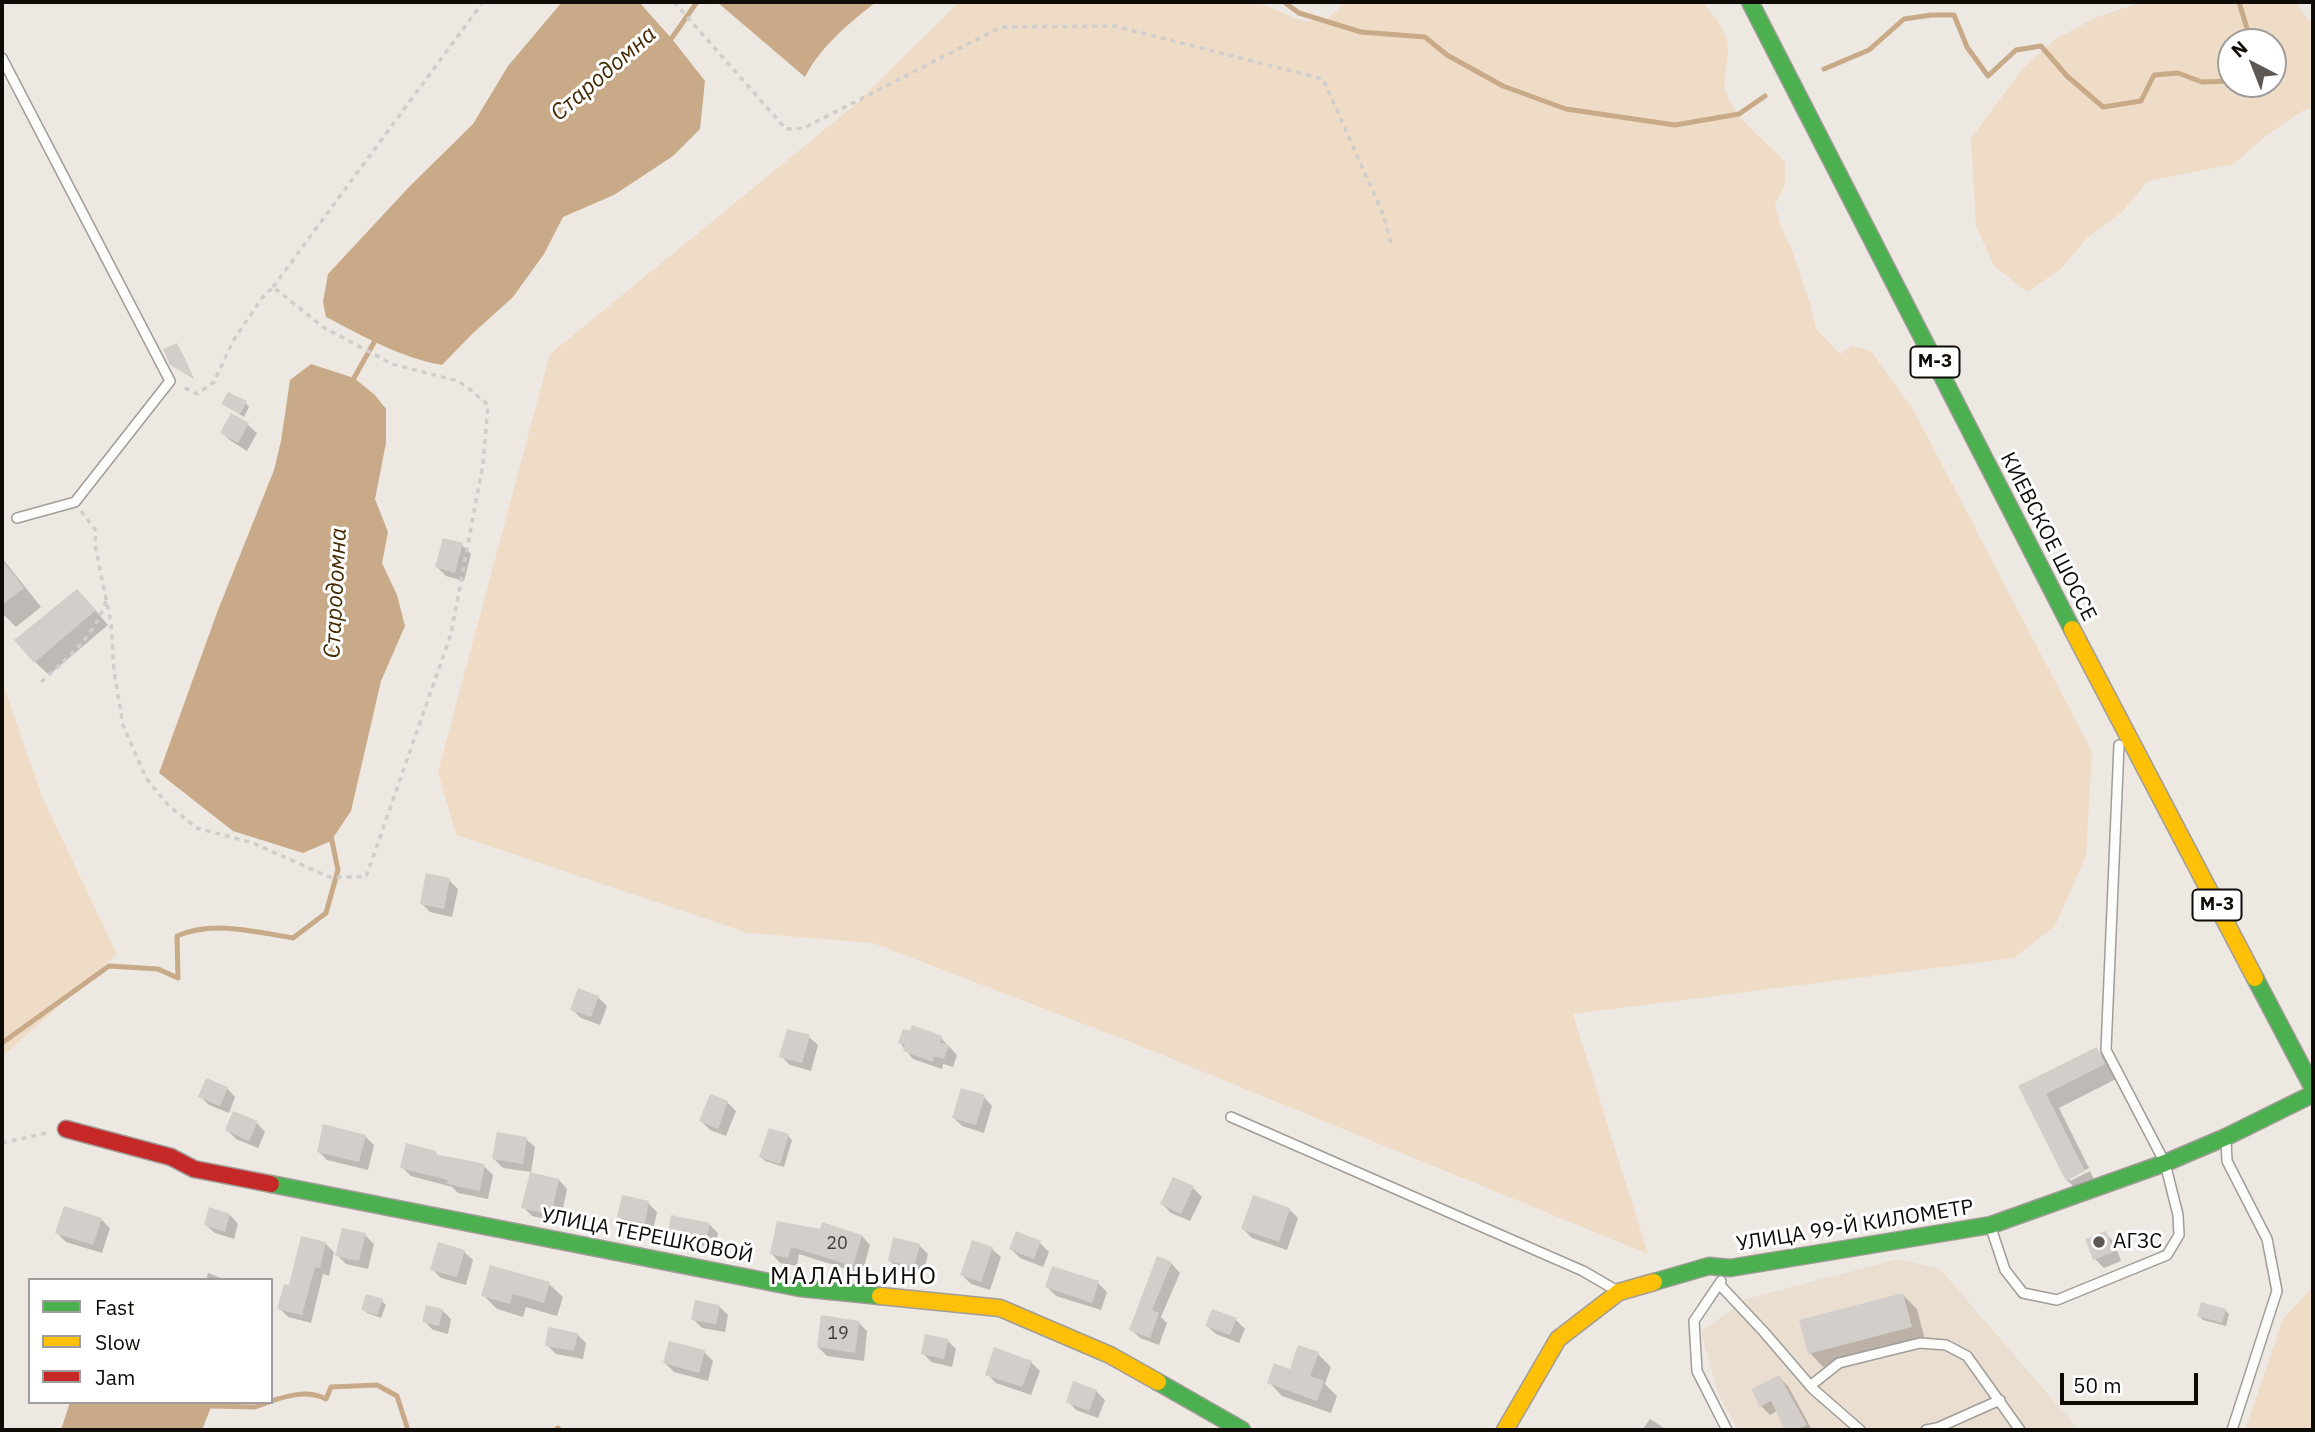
<!DOCTYPE html>
<meta charset="utf-8">
<style>
body{margin:0}
#map{position:relative;width:2315px;height:1432px;overflow:hidden;background:#eee8e2;font-family:"IBM Plex Sans",sans-serif}
canvas{display:block}
.frame{position:absolute;inset:0;border:4px solid #0f0b07;pointer-events:none}
.legend{position:absolute;left:28px;top:1278px;width:245px;height:126px;box-sizing:border-box;background:#fff;border:2px solid #9f9d9c;margin:0;padding:9px 12px;list-style:none;font-size:21px;color:#0f0b07}
.legend li{display:flex;align-items:center;gap:14px;height:35px}
.legend b{width:35px;border:2px solid #9f9d9c}
.north{position:absolute;left:2217px;top:28px;width:70px;height:70px;box-sizing:border-box;background:#fff;border:2px solid #9f9d9c;border-radius:50%;rotate:318deg;font-size:19px;font-weight:700;line-height:28px;text-align:center;color:#0f0b07}
.north::after{content:'';display:block;margin:auto;width:24px;height:32px;background:#5d5854;clip-path:polygon(50% 0,100% 100%,50% 72%,0 100%)}
.scale{position:absolute;left:2060px;top:1373px;width:138px;height:32px;box-sizing:border-box;border:4px solid #0f0b07;border-top:0;padding-left:9px;font-size:21px;line-height:24px;white-space:nowrap;color:#0f0b07;-webkit-text-stroke:5px #fff;paint-order:stroke}
</style>
<div id="map">
<canvas width="2315" height="1432"></canvas>
<div class="frame"></div>
<ul class="legend">
<li><b style="height:9px;background:#4caf50"></b>Fast</li>
<li><b style="height:9px;background:#ffc107"></b>Slow</li>
<li><b style="height:9px;background:#c62828"></b>Jam</li>
</ul>
<div class="north">N</div>
<div class="scale">50 m</div>
</div>
<script>
const g = document.querySelector('canvas').getContext('2d');
g.lineJoin = 'round';
function paint(path, color) { g.fillStyle = color; g.fill(path, 'evenodd'); }
function strokePath(path, color, width, dash) { g.strokeStyle = color; g.lineWidth = width; g.lineCap = dash ? 'butt' : 'round'; g.setLineDash(dash || []); g.stroke(path); }
function write(font, color, halo, rows, align = 'center') {
  g.font = font + ' "IBM Plex Sans",sans-serif'; g.lineWidth = 6; g.setLineDash([]); g.textBaseline = 'middle'; g.strokeStyle = halo; g.fillStyle = color; for (const [text, x, y, turn = 0] of rows) {
    g.save(); g.translate(x, y); g.rotate((+turn || 0) * Math.PI / 180); g.textAlign = isNaN(turn) ? turn : align; if (halo) g.strokeText(text, 0, 0); g.fillText(text, 0, 0); g.restore();
  }
}
const built = new Path2D(`
 M1898 1259 1940 1269 2079 1430H1738L1718 1393 1701 1332 1746 1299Z`);
const green = new Path2D(`
 M959 2H1256L1303 21H1325L1341 6 1342 2H1702C1715 16 1730 34 1728 54 1727 66 1722 79 1726 92 1733 117 1767 142 1785 162V184L1775 205 1780 225 1790 245 1811 307 1816 329 1840 354 1851 346 1871 351 1914 411 2092 752 2086 856 2055 926 2014 958 1573 1014 1648 1254 1133 1043 873 943 748 933 456 835 438 772 550 354 856 104Z
 M2142 2H2295L2313 25V108L2302 111 2267 135 2234 164 2148 181 2122 212 2087 238 2061 269 2027 292 1994 266 1976 226 1971 138 2024 67 2057 38 2097 17ZM2231 42H2273V84H2231Z
 M2 681 43 799 117 954 2 1057Z
 M2313 1287V1430H2245L2283 1319Z`);
const water = new Path2D(`
 M562 2H639L672 39 705 81 700 129 673 156 614 195 563 217 544 254 513 297 470 336 442 365C401 358 363 336 326 317L323 302 328 274 409 187 473 124 508 66Z
 M717 2H876C849 23 821 46 805 77Z
 M311 364 354 378 375 395 386 409V443L375 499 388 532 382 563 397 595 405 626 381 681 351 811 331 841 303 853 233 831 159 773 218 610 274 470 281 441 290 380Z
 M70 1402H213L202 1430H61Z`);
const shadow = new Path2D(`
 M176 345 180 349 194 379 176 368Z
 M246 403 249 407 244 417 223 404Z
 M232 415 248 425 257 433 247 451 231 441 222 433Z
 M2 535 3 559 41 607 16 627 2 613Z
 M462 545 471 554 464 581 446 576 437 567Z
 M91 605 108 625 49 675 35 662Z
 M449 880 458 889 452 917 430 912 421 903Z
 M598 997 607 1006 600 1025 581 1018 572 1009Z
 M809 1037 818 1045 811 1071 790 1065 781 1056Z
 M941 1038 957 1055 953 1067 943 1064 942 1069 913 1059 900 1043Z
 M2096 1049 2110 1063 2118 1078 2059 1108 2089 1168 2070 1177V1181L2090 1171 2097 1185 2081 1194 2067 1180 2021 1087Z
 M227 1088 235 1097 229 1113 209 1105 200 1096Z
 M984 1097 992 1106 984 1133 962 1126 954 1118Z
 M727 1102 736 1111 726 1136 710 1130 701 1121Z
 M257 1123 265 1132 258 1148 236 1139 227 1130Z
 M365 1136 374 1145 368 1170 327 1160 318 1151Z
 M788 1136 792 1140 784 1167 765 1161 761 1157Z
 M526 1139 535 1147 531 1172 503 1168 494 1159Z
 M435 1152 439 1157 484 1166 493 1175 488 1199 458 1193 452 1187 411 1176 402 1167Z
 M559 1180 567 1189 560 1222 532 1216 523 1207Z
 M1193 1188 1202 1197 1190 1221 1171 1213 1162 1204Z
 M648 1203 657 1212 653 1230 628 1225 619 1216Z
 M1289 1209 1298 1218 1287 1250 1252 1238 1243 1229Z
 M230 1215 238 1224 234 1239 215 1233 206 1225Z
 M101 1219 110 1228 102 1253 66 1242 57 1233Z
 M778 1223 862 1236 870 1245 862 1274 799 1254 797 1266 780 1263 772 1254Z
 M709 1224 718 1233 715 1248 679 1241 670 1232Z
 M2105 1233 2114 1242 2121 1261 2104 1268 2095 1259Z
 M365 1235 374 1244 368 1269 346 1264 337 1255Z
 M325 1243 334 1252 329 1276 323 1274 311 1323 288 1317 279 1308 291 1287Z
 M1040 1243 1049 1252 1043 1267 1020 1258 1011 1249Z
 M919 1245 928 1254 923 1275 898 1269 889 1260Z
 M992 1249 1001 1257 990 1290 971 1284 962 1275Z
 M464 1252 473 1260 466 1285 441 1278 432 1269Z
 M1158 1258 1172 1264 1180 1273 1161 1317 1167 1323 1159 1345 1140 1338 1131 1329Z
 M208 1273 226 1280H206Z
 M1098 1283 1107 1292 1101 1310 1056 1296 1047 1287Z
 M549 1284 563 1297 557 1316 526 1307 523 1317 497 1309 483 1295Z
 M1903 1295 1917 1309 1925 1340 1823 1367 1810 1353Z
 M382 1301 386 1305 381 1318 367 1313 363 1309Z
 M720 1307 728 1315 725 1332 702 1328 693 1319Z
 M442 1310 451 1319 448 1334 433 1330 424 1321Z
 M2225 1310 2229 1314 2226 1326 2203 1320 2199 1316Z
 M1213 1311 1236 1320 1245 1329 1239 1343 1216 1334 1207 1326Z
 M858 1322 867 1331 864 1361 827 1356 818 1347Z
 M577 1334 586 1343 583 1359 556 1354 547 1345Z
 M947 1340 956 1349 952 1367 931 1362 923 1353Z
 M704 1352 713 1361 708 1381 674 1372 665 1363Z
 M1318 1354 1331 1367 1325 1384 1337 1396 1331 1413 1282 1396 1269 1382Z
 M1031 1362 1040 1371 1031 1395 996 1383 987 1374Z
 M1779 1377 1788 1386 1812 1430H1787L1777 1411 1770 1415 1761 1406Z
 M1096 1391 1105 1400 1098 1418 1076 1410 1068 1401Z
 M1650 1419 1667 1430H1642Z`);
const stream = new Path2D(`
 M1284 2 1299 13 1361 32 1425 37 1447 55 1503 86 1566 109 1675 125 1739 114 1765 96
 M2239 2 2251 42
 M669 42 697 2
 M1824 69 1869 50 1904 19 1931 15H1954L1967 47 1988 76 2016 50 2041 46 2067 76 2103 107 2141 101 2154 75 2178 73 2202 82 2231 81
 M354 384V378L377 337
 M2 1043 109 966 158 969 178 978 177 936C213 920 256 932 293 938L326 913 338 870 331 836
 M271 1401C290 1395 308 1390 326 1399L331 1387 377 1385 397 1396 408 1430
 M211 1406 255 1407 269 1402
 M555 1430 558 1428 560 1430`);
const building = new Path2D(`
 M177 343 193 378 170 365 163 349Z
 M228 392 247 401 240 414 221 404Z
 M231 413 249 423 238 443 220 433Z
 M443 538 463 543 455 573 435 567Z
 M2 560 24 588 2 605Z
 M77 589 96 610 34 663 14 640Z
 M426 873 450 878 444 909 420 904Z
 M578 988 599 996 591 1017 570 1010Z
 M912 1025 942 1036 940 1042 949 1045 944 1059 934 1056 933 1062 903 1051 905 1045 898 1043 903 1029 910 1031Z
 M787 1029 810 1035 802 1063 779 1057Z
 M2097 1047 2105 1064 2046 1094 2085 1171 2066 1181 2018 1086Z
 M206 1078 228 1087 220 1106 198 1097Z
 M961 1088 985 1095 976 1125 952 1118Z
 M710 1094 728 1101 718 1129 699 1121Z
 M233 1111 258 1121 249 1141 225 1130Z
 M323 1124 366 1135 359 1162 317 1152Z
 M769 1128 789 1134 780 1164 759 1157Z
 M497 1132 527 1137 523 1164 492 1159Z
 M406 1143 436 1151 435 1154 485 1164 480 1191 447 1184 448 1180 400 1168Z
 M530 1172 559 1179 551 1215 521 1208Z
 M1173 1177 1194 1186 1181 1214 1160 1204Z
 M622 1195 649 1201 645 1223 617 1217Z
 M1253 1195 1290 1208 1279 1242 1241 1229Z
 M64 1206 102 1218 93 1245 55 1233Z
 M209 1207 230 1214 225 1232 204 1225Z
 M671 1215 710 1223 706 1240 668 1233Z
 M777 1221 820 1229 822 1222 862 1235 853 1266 791 1247 788 1258 770 1254Z
 M342 1228 366 1233 359 1261 335 1256Z
 M1016 1231 1041 1241 1034 1259 1009 1249Z
 M2106 1231 2114 1252 2093 1260 2085 1239Z
 M301 1236 326 1242 320 1268 315 1267 302 1315 277 1309 284 1284 289 1285Z
 M893 1237 920 1244 914 1267 888 1261Z
 M972 1240 993 1247 981 1282 960 1275Z
 M438 1242 465 1250 457 1277 430 1270Z
 M1157 1256 1172 1262 1152 1310 1159 1313 1150 1338 1129 1330Z
 M490 1265 550 1282 544 1303 513 1294 510 1304 481 1296Z
 M1052 1266 1099 1281 1092 1303 1045 1287Z
 M1903 1293 1912 1327 1808 1354 1799 1320Z
 M366 1294 383 1299 377 1315 361 1310Z
 M695 1300 720 1305 716 1324 691 1320Z
 M2201 1302 2226 1309 2222 1323 2197 1316Z
 M426 1305 443 1309 439 1326 422 1322Z
 M1212 1309 1237 1318 1230 1335 1205 1326Z
 M821 1315 859 1321 855 1353 817 1347Z
 M548 1327 578 1333 574 1351 545 1346Z
 M925 1334 948 1339 944 1359 921 1354Z
 M669 1341 705 1350 699 1373 663 1363Z
 M1298 1345 1319 1352 1310 1376 1324 1381 1317 1401 1267 1383 1274 1363 1290 1369Z
 M994 1347 1032 1361 1022 1387 985 1375Z
 M1779 1375 1807 1425 1797 1430H1785L1771 1401 1760 1407 1751 1389Z
 M1073 1381 1097 1390 1089 1411 1066 1402Z`);
const path = new Path2D(`
 M674 2 786 129 804 128 1001 27 1114 26 1323 79 1383 214 1391 243
 M273 287 483 2
 M81 511 96 531 95 545 111 623 114 671 123 725 146 778 168 805 197 828 253 843 329 877H366L451 634 483 464 488 405 472 391 458 381 392 364 323 327 273 287 262 298 233 341 214 382 197 394 181 386
 M41 682C69 656 93 639 106 601
 M2 1143 47 1133`);
const lane = new Path2D(`
 M2 58 170 381 75 502 17 518
 M1231 1117 1583 1271 1614 1289
 M2226 1139 2227 1161 2267 1239 2277 1291 2232 1430
 M1991 1228 2005 1270 2023 1293 2057 1300 2167 1255 2179 1235 2178 1215 2165 1163 2106 1050 2119 745
 M1721 1281 1694 1321 1697 1371 1727 1430
 M1719 1284 1764 1332 1813 1389 1860 1430
 M1810 1386 1839 1363 1920 1343 1946 1345 1967 1356 2020 1430
 M1926 1430 1937 1428 2000 1400`);
const fast = new Path2D(`
 M1750 2 2072 629
 M2255 978 2313 1088
 M271 1184 800 1288 880 1296
 M1654 1282 1709 1266 1730 1268 1991 1225 2165 1163 2226 1137 2313 1094
 M1158 1382 1242 1430`);
const slow = new Path2D(`
 M2072 629 2255 978
 M880 1296 1000 1308 1110 1355 1158 1382
 M1505 1430 1558 1339 1619 1292 1654 1282`);
const jam = new Path2D(`
 M66 1129 171 1157 194 1169 271 1184`);
const markers = [
 [2099,1242,7,"#5d5854"]
];
const numberNames = [
 ["20",837,1244],
 ["19",838,1334]
];
const shields = [
 [1935,362,49],
 [2217,905,49]
];
const shieldNames = [
 ["М-3",1935,362],
 ["М-3",2217,905]
];
const streetNames = [
 ["КИЕВСКОЕ ШОССЕ",2048,537,63],
 ["УЛИЦА 99-Й КИЛОМЕТР",1855,1226,-9],
 ["УЛИЦА ТЕРЕШКОВОЙ",647,1236,11]
];
const poiNames = [
 ["АГЗС",2113,1242]
];
const waterNames = [
 ["Стародомна",604,74,-41],
 ["Стародомна",336,593,-87]
];
const quarterNames = [
 ["МАЛАНЬИНО",854,1277]
];
paint(built, '#eaded1');
paint(green, '#efdcc7');
paint(water, '#c8aa88');
paint(shadow, '#0003');
strokePath(stream, '#c8aa88', 5);
paint(building, '#d3cec9');
strokePath(lane, '#a09c97', 12);
strokePath(fast, '#a09c97', 19);
strokePath(slow, '#a09c97', 19);
strokePath(jam, '#a09c97', 19);
strokePath(path, '#cfcecc', 3.5, [5, 5]);
strokePath(lane, '#fcfcfb', 9);
strokePath(fast, '#4caf50', 16);
strokePath(slow, '#ffc107', 16);
strokePath(jam, '#c62828', 16);
for (const [x, y, r, color] of markers) { const dot = new Path2D(); dot.arc(x, y, r, 0, 2 * Math.PI); g.fillStyle = color; g.fill(dot); strokePath(dot, '#fff', 2.5); }
write('18px', '#433f3a', null, numberNames);
for (const [x, y, w] of shields) { const box = new Path2D(); box.roundRect(x - w / 2, y - 15.5, w, 31, 5); g.fillStyle = '#fff'; g.fill(box); strokePath(box, '#0f0b07', 2); }
write('bold 19px', '#0f0b07', null, shieldNames);
write('21px', '#0f0b07', '#fff', streetNames);
write('21px', '#0f0b07', '#fff', poiNames, 'left');
write('italic 23px', '#432901', '#fff', waterNames);
g.letterSpacing = '2px';
write('24px', '#0f0b07', '#fff', quarterNames);
g.letterSpacing = '0px';
</script>
